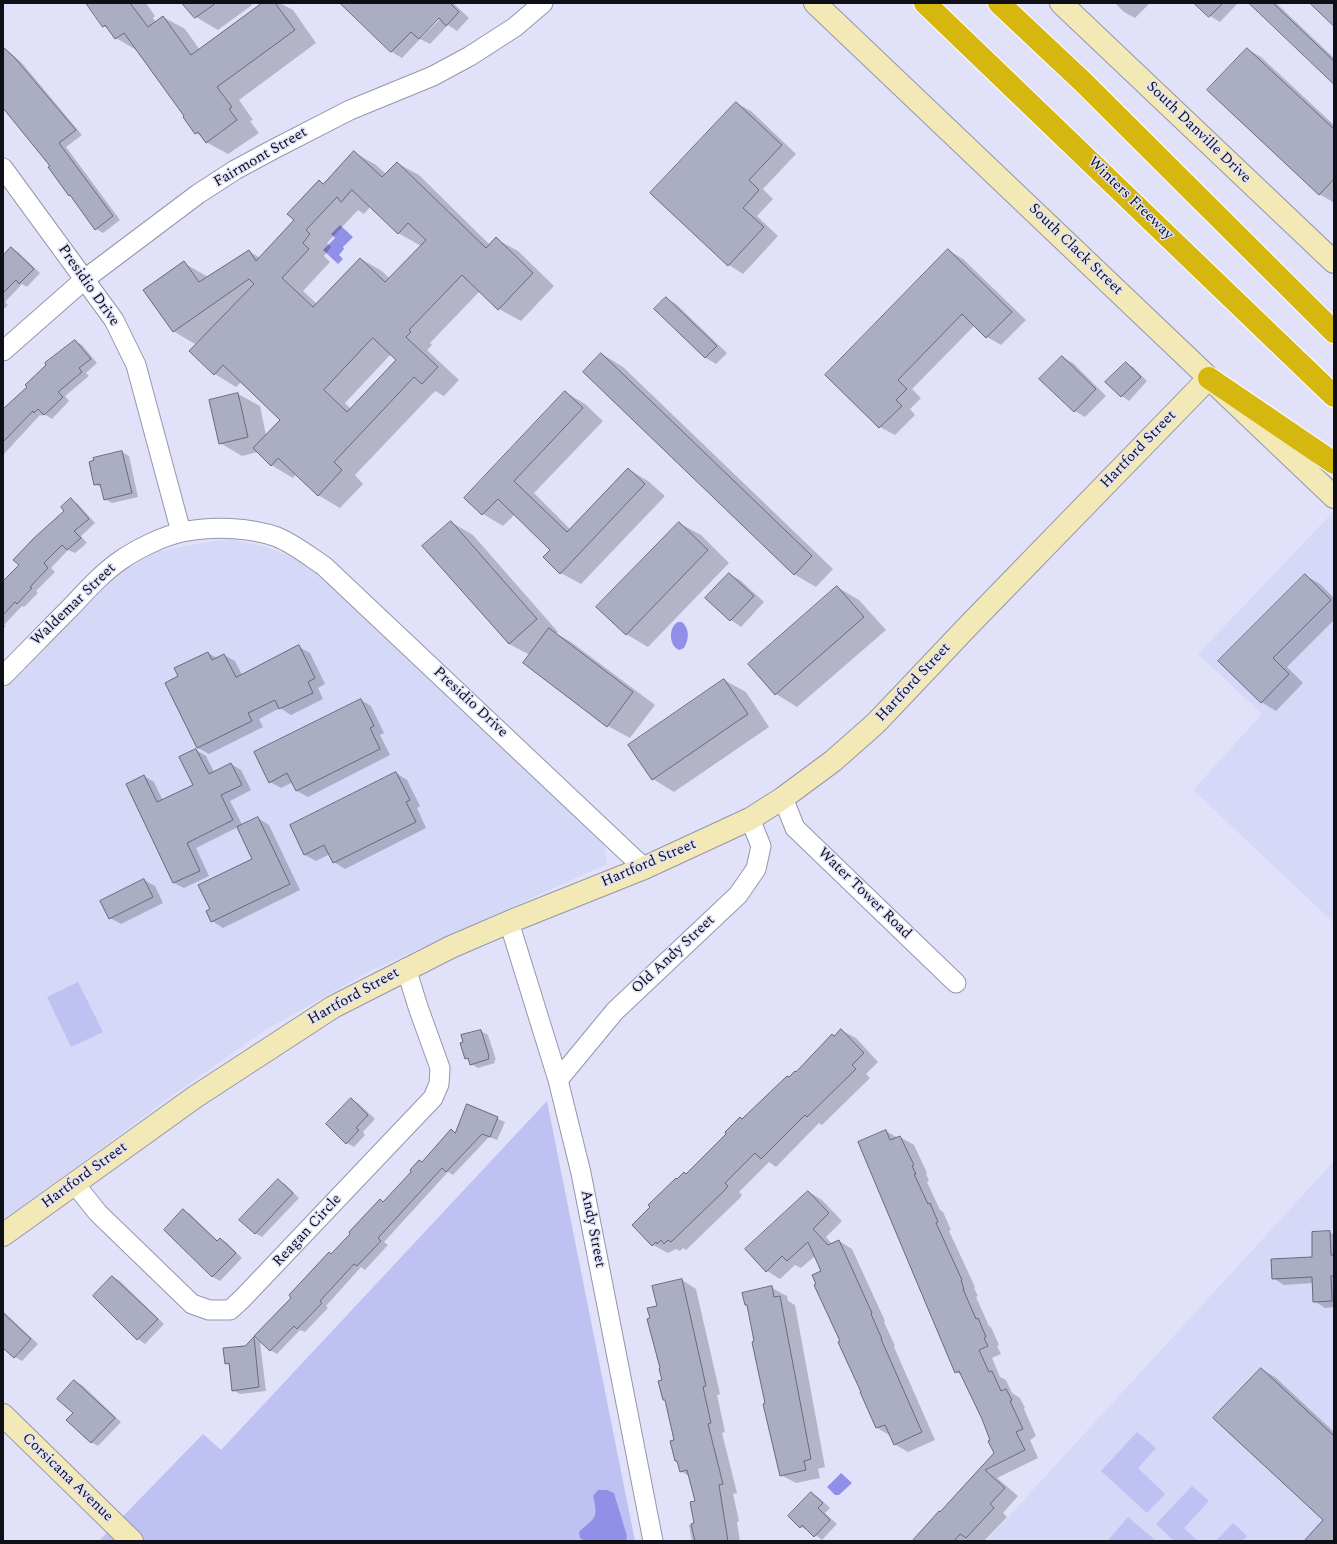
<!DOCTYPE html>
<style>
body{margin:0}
#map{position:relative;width:1337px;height:1544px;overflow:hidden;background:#e1e2fa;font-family:Spectral,serif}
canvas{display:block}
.frame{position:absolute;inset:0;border:4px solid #0f0f17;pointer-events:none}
</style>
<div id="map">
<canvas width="1337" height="1544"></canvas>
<div class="frame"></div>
</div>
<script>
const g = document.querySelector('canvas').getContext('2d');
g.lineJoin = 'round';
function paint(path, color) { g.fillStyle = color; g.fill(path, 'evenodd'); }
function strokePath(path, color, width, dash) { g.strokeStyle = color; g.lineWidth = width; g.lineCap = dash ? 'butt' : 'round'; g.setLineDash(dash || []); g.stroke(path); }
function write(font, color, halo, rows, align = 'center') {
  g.font = font + ' Spectral,serif'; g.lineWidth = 3; g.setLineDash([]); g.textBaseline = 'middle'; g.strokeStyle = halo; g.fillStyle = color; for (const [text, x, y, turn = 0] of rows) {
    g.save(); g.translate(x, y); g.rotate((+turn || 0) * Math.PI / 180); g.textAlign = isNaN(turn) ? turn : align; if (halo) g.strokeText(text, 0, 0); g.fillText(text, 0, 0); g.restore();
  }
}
const built = new Path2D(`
 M1333 512 1334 513V923L1193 790 1262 714 1198 654Z
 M228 539 263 546 297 559 329 583 604 844 607 864 370 971 267 1029 177 1092 3 1221V691L101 589 122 572 156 552 195 544Z
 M1334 1161V1541H986Z`);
const green = new Path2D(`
 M78 982 103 1032 71 1047 47 997Z
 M547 1101 635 1541H99L203 1434 221 1450Z
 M1137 1432 1156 1448 1138 1468 1165 1494 1147 1513 1101 1471Z
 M1192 1486 1209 1501 1184 1528 1198 1541H1174L1156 1524Z
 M1128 1517 1155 1540 1154 1541H1111L1109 1539Z
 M1233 1523 1247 1536 1242 1541H1216Z`);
const water = new Path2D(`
 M340 225 353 237 343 247 344 249 339 255 343 259 338 264 323 250 335 238 331 234Z
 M678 622H682C690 629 689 639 684 648L679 650C669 646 668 627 678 622Z
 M841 1473 852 1483 839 1495H835L827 1487Z
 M598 1490H607L614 1493 627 1536 626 1541H585L580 1538 579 1532C594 1517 599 1521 593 1496Z`);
const shadow = new Path2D(`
 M90 3H146L155 16 153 18 156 22 163 17 185 29 200 50 264 3H280L293 10 316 43 239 100 253 120 250 121 259 133 228 154 206 142 203 137 196 133 186 116 138 51 116 38 110 30 103 26Z
 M188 3H250L252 5 218 30 196 17Z
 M341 3H453L469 18 457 31 448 25 430 44 420 39 402 58 392 52ZM441 14 443 16 421 38H418Z
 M1115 3H1150L1135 18 1124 12Z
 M1196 3H1238L1220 22 1210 16Z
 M1250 3H1276L1334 58V83Z
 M3 47 21 62 82 135 66 147 120 220 103 233 96 229 72 197 70 195 51 166 3 106Z
 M1247 49 1261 57 1334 125 1333 202 1319 194Z
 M736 103 751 111 796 154 763 189 773 199 757 216 778 236 743 274 729 265 652 193Z
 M354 152 376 165 386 174 397 163 419 175 490 245 496 239 518 251 554 286 521 321 499 309 480 291 430 343 432 345 427 350 459 380 444 396 435 391 355 475 363 484 340 508 318 495 296 474 293 478 271 465 258 452 242 456 220 443 238 394 260 406 266 435 281 420 242 381 236 387 215 374 199 340 195 344 173 331 184 263 208 277 249 251 260 258 295 220 319 181 324 184ZM371 206 398 233 421 246 389 278 382 271 361 259 317 304 303 291 330 262 324 256 331 247 327 243 358 210 364 214ZM391 354 398 360 351 409 345 403Z
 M11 248 18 252 40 273 27 287 22 284 5 302 8 305 3 310V257Z
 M948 250 963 259 1026 320 1001 345 987 337 975 325 912 389 921 398 910 409 915 415 895 435 880 427 827 375Z
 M666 298 676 304 727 353 716 364 706 358 655 309Z
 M75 341 82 345 97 363 86 373 89 376 65 396 69 401 52 419 44 414 42 416 40 415 3 455V408H6Z
 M602 354 623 367 833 569 816 587 794 574Z
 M1062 357 1073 363 1106 396 1085 417 1075 411Z
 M1126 363 1133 367 1147 381 1129 401 1122 396 1107 382Z
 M565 392 585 404 603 421 534 493 571 530 628 469 648 481 665 496 581 584 561 573 552 550 515 514 503 526 483 514Z
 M122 452 129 456 138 497 112 503 105 499 102 488 95 484Z
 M71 500 78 504 95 523 81 536 87 543 75 553 68 550 51 568 55 572 36 591 38 593 24 607 22 606 4 625 6 626 3 629V583L66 511Z
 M451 522 473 535 558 632 557 634 571 642 655 705 630 738 608 726 530 655 509 644Z
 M679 523 701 535 729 563 648 647 626 634Z
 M729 574 740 580 764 602 741 627 731 620 707 598Z
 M1305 575 1320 584 1334 598V620L1287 667 1303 683 1276 711 1261 702 1219 661Z
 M837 587 859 600 886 630 797 707 776 694Z
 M299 647 310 653 325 684 318 688 323 699 291 715 280 708 259 719 263 727 209 754 198 748 167 684 180 677 208 653 217 658 224 655 235 661 242 675Z
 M724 680 746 692 769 727 674 792 653 779Z
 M361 700 371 706 384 733 380 735 390 755 308 797 297 791 293 782 281 788 270 782Z
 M196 750 206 756 214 772 231 764 241 770 251 790 230 801 243 826 258 818 269 825 300 890 223 928 212 921 211 910 253 859 238 827 196 848 209 876 184 888 174 883 127 784 144 776 154 782 163 801 194 785Z
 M396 773 407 780 420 806 417 808 426 828 345 869 334 862 330 854 316 861 305 855 291 826Z
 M144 880 155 886 163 903 121 924 110 918Z
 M841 1030 856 1038 878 1062 866 1074 870 1078 822 1125 819 1123 776 1167 769 1162 739 1192 742 1195 740 1198 686 1250 683 1248 680 1251 676 1249 668 1253 653 1245 678 1180 686 1174 743 1120 796 1073 833 1035 835 1036Z
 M481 1031 488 1035 496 1060H494L495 1063 478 1068 471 1064 470 1060 466 1058 463 1036Z
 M351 1099 358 1103 375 1119 363 1132 365 1135 354 1147 347 1143Z
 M467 1105 505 1122 497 1140 489 1137 453 1175 448 1172 384 1242 388 1245 365 1270 361 1267 326 1306 328 1308 305 1332 300 1330 277 1354 270 1350 332 1255 422 1162 451 1130 456 1133Z
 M886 1131 898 1138 900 1137 914 1145 927 1173 926 1174 929 1181 927 1182 940 1210 943 1212 951 1230 949 1231 975 1287 974 1288 978 1296 976 1297 989 1326 991 1327 999 1345 997 1346 1001 1354 992 1358 1000 1377 1006 1380 1012 1393 1020 1398 1025 1408 1024 1409 1036 1436 1030 1440 1038 1458 997 1478 1018 1496 1003 1513 1007 1517 984 1541H912L941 1513 995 1453 983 1419 963 1376 956 1372Z
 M278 1180 285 1184 299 1198 262 1237 255 1233Z
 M809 1192 822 1200 842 1221 826 1237 832 1244 839 1241 852 1249 885 1321 884 1322 895 1346 894 1347 935 1440 908 1452 894 1444 891 1436 877 1428 861 1393 863 1392 817 1284 822 1272 815 1256 801 1268 795 1265 780 1279 767 1271Z
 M183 1210 190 1214 218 1241 220 1239 227 1243 242 1258 220 1281 213 1277 165 1230Z
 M1330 1232 1334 1235V1307L1325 1308 1314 1301 1313 1283 1284 1285 1273 1278 1314 1258Z
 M113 1277 120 1281 164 1324 145 1344 138 1339 94 1296Z
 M682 1280 696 1289 720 1394 717 1395 725 1432 722 1433 737 1493 733 1494 739 1521 737 1522 740 1541H692L689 1525 695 1524 696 1502 690 1477 681 1471 678 1462 676 1461 675 1441 666 1401 664 1399 662 1369 651 1319 658 1307Z
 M772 1288 787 1296 788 1301 795 1305 825 1467 818 1469 820 1478 796 1483 781 1475 748 1306 746 1304Z
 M3 1311 38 1344 22 1361 15 1357 4 1348 3 1349Z
 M254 1338 260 1342 266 1391 240 1394 233 1390 230 1366 226 1363Z
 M1261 1369 1275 1377 1334 1432V1541H1305L1324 1520Z
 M75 1381 82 1385 121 1422 98 1446 91 1442 74 1413Z
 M811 1493 818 1497 830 1508 825 1513 837 1524 822 1540 809 1530 808 1531 801 1527Z`);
const building = new Path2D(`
 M86 3H130L148 27 163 16 191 55 262 3H275L295 30 217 87 232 107 229 109 237 120 206 143 198 132 195 134 183 117 184 116 124 33 115 39 105 25 103 27Z
 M182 3H216L195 18Z
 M340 3H450L459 12 446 26 439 18 419 39 411 32 391 52Z
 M1194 3H1223L1209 17Z
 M1249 3H1273L1334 61V84Z
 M1310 3H1334V26Z
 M3 47 14 57 76 130 59 143 113 216 95 230 70 195 69 196 48 167 50 166 3 108Z
 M1247 48 1334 129V179L1319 195 1207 90Z
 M736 102 782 145 749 180 759 190 743 208 764 227 728 266 650 193Z
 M354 151 382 177 397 162 486 248 496 237 533 273 498 310 462 275 409 330 411 332 406 337 438 367 422 384 414 377 334 462 342 470 318 496 278 458 271 466 253 448 280 420 223 365 214 375 189 351 254 284 249 279 173 332 143 290 184 261 199 282 249 250 256 261 294 220 287 214 319 180 323 184ZM352 190 398 234 408 223 426 240 385 282 360 258 313 307 282 278 309 249 303 243 310 234 306 230 337 197 341 202ZM373 338 396 360 347 412 324 390Z
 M11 247 34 269 19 284 16 280 3 293V256Z
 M948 249 1012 312 986 338 962 314 898 380 907 389 896 400 902 406 879 428 825 375Z
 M666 297 717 346 705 358 654 309Z
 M75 340 91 359 79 368 82 372 58 392 63 397 53 407 44 415 38 409 34 413 33 411 3 442V409L27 387 25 385 46 365 45 363Z
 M601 353 812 556 794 575 583 372Z
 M1062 356 1096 389 1074 412 1039 379Z
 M1126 362 1141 377 1121 397 1105 382Z
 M565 391 583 408 514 481 567 532 628 468 645 484 560 574 543 557 550 550 498 499 482 515 464 498Z
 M238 393 248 437 219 444 209 400Z
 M122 451 132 493 104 500 100 484 94 485 89 462 94 460 93 458Z
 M71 498 89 519 74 531 81 538 67 550 62 545 44 563 48 568 30 587 32 588 17 604 15 602 3 615V581L19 565 13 560 34 538 64 511 61 507Z
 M451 521 537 619 509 644 422 546Z
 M679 522 708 550 626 635 596 607Z
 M729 573 754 596 730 621 705 598Z
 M1305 574 1331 600 1273 658 1289 674 1261 703 1218 661Z
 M837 586 864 617 775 695 748 664Z
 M549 628 633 692 607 727 523 663Z
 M299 645 315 678 308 682 313 693 279 709 275 700 248 713 252 721 197 748 165 683 178 676 174 668 208 652 212 660 224 654 236 677Z
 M724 679 748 714 652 780 628 745Z
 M361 699 374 726 370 728 380 749 296 791 287 773 269 783 254 752Z
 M196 749 209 774 231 763 242 785 221 795 233 820 187 843 200 871 173 883 126 784 144 775 157 802 193 785 179 757Z
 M396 772 410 800 406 802 416 822 333 863 324 845 304 855 290 825Z
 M258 817 290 884 211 922 206 911 210 909 198 885 252 859 237 827Z
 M144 879 153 897 109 919 100 901Z
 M841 1029 864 1053 852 1065 856 1069 807 1117 805 1115 761 1159 755 1153 725 1183 728 1186 725 1190 671 1242 668 1240 664 1244 661 1240 657 1244 656 1242 652 1246 632 1225 650 1207 648 1205 676 1178 677 1179 684 1172 686 1174 726 1134 725 1132 740 1117 742 1119 787 1076 789 1077 795 1071 796 1072 832 1034 834 1036Z
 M481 1030 489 1056 488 1057 489 1059 470 1065 468 1058 465 1059 460 1043 463 1042 461 1035Z
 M351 1098 368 1115 356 1128 359 1130 346 1144 326 1124Z
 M467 1104 498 1117 490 1137 482 1134 446 1172 442 1168 378 1238 381 1241 357 1266 354 1264 320 1301 322 1303 297 1329 294 1326 270 1351 254 1336 291 1298 289 1295 329 1252 331 1254 350 1234 349 1232 380 1199 383 1202 411 1172 410 1170 419 1160 422 1162 451 1129 455 1133Z
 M886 1130 890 1140 900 1136 914 1165 912 1166 916 1174H914L928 1204 930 1203 938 1222 936 1223 962 1280H961L964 1289H963L976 1319 978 1318 986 1337 984 1338 988 1346 979 1350 989 1372 992 1371 1001 1391 1006 1389 1012 1400 1010 1401 1023 1429 1016 1432 1025 1450 985 1470 1005 1488 990 1504 994 1508 966 1538 960 1534 954 1541H912L939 1511 940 1512 994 1453 988 1441 990 1440 982 1419 959 1371 955 1373 858 1142Z
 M278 1179 293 1193 255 1234 239 1220Z
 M808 1191 829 1213 813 1229 828 1245 839 1240 872 1313 871 1314 882 1339H881L922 1432 894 1445 885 1425 876 1428 860 1392H861L838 1342 840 1341 814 1285 816 1284 812 1275 821 1271 808 1242 787 1261 782 1256 766 1272 745 1249Z
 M183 1209 217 1241 220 1238 236 1253 212 1277 164 1230Z
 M1330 1231 1331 1255H1334V1276H1331L1332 1301 1313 1302 1312 1277 1272 1279 1271 1259 1312 1257V1232Z
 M112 1276 158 1319 137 1340 93 1296Z
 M682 1279 706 1386 703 1387 711 1423 708 1424 723 1484 719 1485 728 1541H695L691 1524 694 1523 690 1502 695 1501 687 1470 680 1472 677 1461H675L670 1441 674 1440 672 1431 665 1400H663L658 1381 662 1380 659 1369 660 1368 647 1319 650 1318 647 1308 657 1306 652 1286Z
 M772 1286 774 1297 780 1296 811 1459 804 1461 806 1470 780 1476 763 1404 765 1403 752 1342 754 1341 747 1305H745L742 1293Z
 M3 1313 31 1339 14 1358 3 1348Z
 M254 1337 259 1387 232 1391 229 1363 225 1364 223 1348 245 1346Z
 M1261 1368 1334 1436V1541H1304L1323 1520 1213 1418Z
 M74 1380 115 1418 91 1443 66 1420 73 1413 57 1399Z
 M811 1492 823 1503 818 1508 830 1520 814 1537 802 1525 800 1528 788 1516Z`);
const street = new Path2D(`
 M3 168 114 320 136 365 181 532
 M3 351 85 279 198 194 235 170 274 149 350 110 433 76 470 56 515 27 543 3
 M3 676C26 653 48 630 71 607 87 590 102 573 121 560 137 549 163 536 182 532 212 526 249 527 277 537 294 544 309 556 324 566L644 868
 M783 798 795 828 956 983
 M509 922 558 1080 581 1173 653 1541
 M558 1080 615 1011 738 895 756 869 761 846 750 819
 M74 1183 98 1213 192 1304 209 1310H230L242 1299 433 1098 439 1084 440 1068 418 1007 406 968`);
const secondary = new Path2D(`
 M815 3 1334 497
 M1061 3 1334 262
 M3 1235 195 1097 333 1007 451 947 509 922 644 868 750 819 783 798 833 761 876 723 969 625 1209 378
 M3 1415 132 1541`);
const highway = new Path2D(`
 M925 3 1334 396
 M999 3 1083 82 1334 332
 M1209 378 1334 463`);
const streetNames = [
 ["South Danville Drive",1198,133,44],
 ["Fairmont Street",261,158,-30],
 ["Winters Freeway",1130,199,44],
 ["South Clack Street",1075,250,44],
 ["Presidio Drive",88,286,55],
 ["Hartford Street",1139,450,-46],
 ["Waldemar Street",74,605,-44],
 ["Hartford Street",914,683,-47],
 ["Presidio Drive",470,703,43],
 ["Hartford Street",649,864,-23],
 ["Water Tower Road",864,894,44],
 ["Old Andy Street",674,955,-43],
 ["Hartford Street",354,997,-29],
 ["Hartford Street",85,1176,-36],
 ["Andy Street",592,1229,79],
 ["Reagan Circle",308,1231,-47],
 ["Corsicana Avenue",67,1478,44]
];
paint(built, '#d6d8f7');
paint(green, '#bfc1f3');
paint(water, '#9190e9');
paint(shadow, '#0003');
paint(building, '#abadc3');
strokePath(building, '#68697d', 1);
strokePath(street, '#9596ac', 21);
strokePath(secondary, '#9596ac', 24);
strokePath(highway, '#fff', 24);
strokePath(street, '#fff', 19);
strokePath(secondary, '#f3e9b7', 22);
strokePath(highway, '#d6b710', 22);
write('15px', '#0f0f17', '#e1e2fa', streetNames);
</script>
